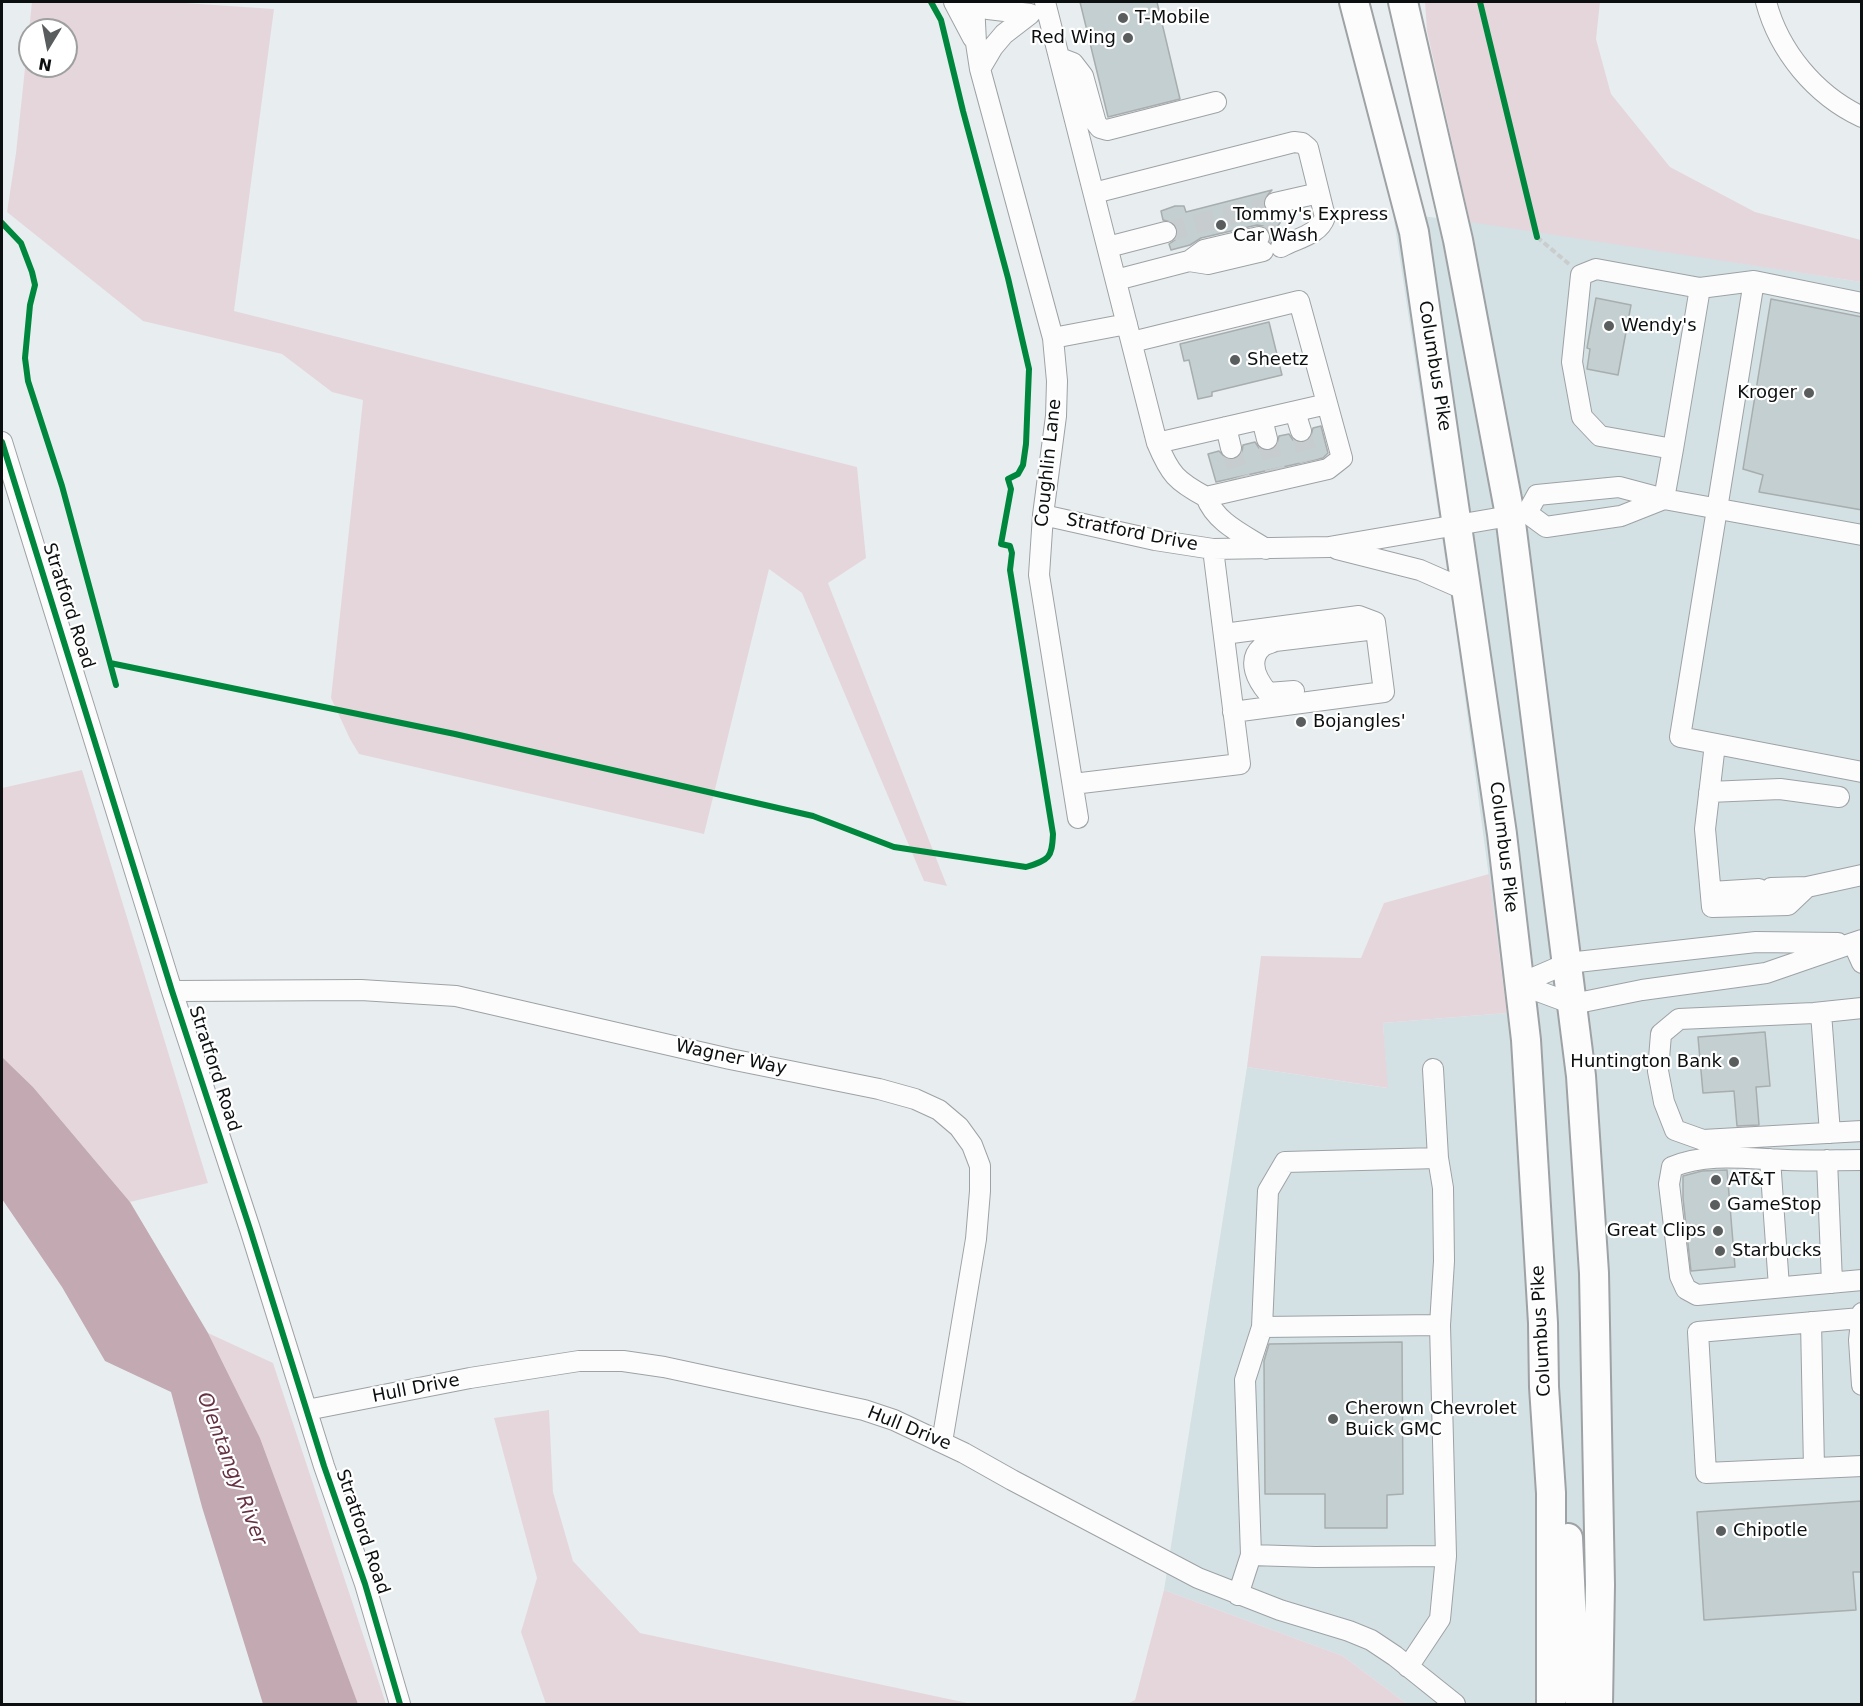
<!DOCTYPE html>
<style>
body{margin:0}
#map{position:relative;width:1863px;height:1706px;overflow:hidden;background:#e8eef0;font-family:"DejaVu Sans",sans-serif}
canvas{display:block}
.frame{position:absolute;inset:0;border:3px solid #0c0f10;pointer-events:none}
.north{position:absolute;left:18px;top:18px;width:60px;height:60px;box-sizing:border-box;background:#fff;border:2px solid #9e9f9f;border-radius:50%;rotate:190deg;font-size:16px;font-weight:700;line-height:24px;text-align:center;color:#0c0f10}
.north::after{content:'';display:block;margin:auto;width:21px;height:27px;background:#595d5e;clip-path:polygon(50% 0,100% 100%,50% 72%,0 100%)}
</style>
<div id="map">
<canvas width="1863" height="1706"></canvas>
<div class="frame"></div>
<div class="north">N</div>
</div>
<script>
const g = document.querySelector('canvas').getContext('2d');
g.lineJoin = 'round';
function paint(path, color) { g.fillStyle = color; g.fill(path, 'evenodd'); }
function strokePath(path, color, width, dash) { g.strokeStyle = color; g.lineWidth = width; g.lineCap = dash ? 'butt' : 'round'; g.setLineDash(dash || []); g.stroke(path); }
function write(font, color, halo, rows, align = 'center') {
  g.font = font + ' "DejaVu Sans",sans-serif'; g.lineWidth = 4.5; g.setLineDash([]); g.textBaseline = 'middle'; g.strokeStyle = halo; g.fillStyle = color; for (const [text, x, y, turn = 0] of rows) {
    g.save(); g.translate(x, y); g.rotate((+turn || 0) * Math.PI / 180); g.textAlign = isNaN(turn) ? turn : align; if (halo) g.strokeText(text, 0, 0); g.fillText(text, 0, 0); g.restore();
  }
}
const built = new Path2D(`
 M1393 213 1501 225 1861 282V1704H1407L1343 1656 1164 1590 1247 1067 1387 1088 1383 1023 1507 1013 1456 630Z`);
const green = new Path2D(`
 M32 2H170L274 9 234 311 857 467 866 558 828 583 947 886 924 881 802 593 769 569 704 834 359 754 350 739 331 698 363 400 332 392 282 354 143 321 7 212 16 153ZM30 30H66V66H30Z
 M1425 2H1600L1596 39 1611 94 1670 167 1755 212 1861 240V282L1470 222 1427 31Z
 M82 770 208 1183 130 1202 33 1087 2 1057V788Z
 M1489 874 1507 1013 1383 1023 1388 1088 1247 1067 1261 956 1361 958 1384 903Z
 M208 1333 273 1363 386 1704H358L260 1438Z
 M549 1410 553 1492 573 1561 640 1633 972 1704H546L521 1632 537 1578 494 1418Z
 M1164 1590 1343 1656 1407 1704H1127L1135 1700Z`);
const water = new Path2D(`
 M2 1057 33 1087 130 1202 208 1333 260 1438 358 1704H263L202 1507 171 1392 105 1361 62 1287 2 1199Z`);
const building = new Path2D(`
 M1080 2H1157L1180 99 1108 117Z
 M1272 190 1264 199 1263 206 1271 214 1278 215 1280 223 1276 228 1278 235 1270 242 1271 235 1268 229 1263 226 1257 225 1201 238 1190 245 1171 250 1169 244 1175 240 1178 230 1174 223 1163 220 1161 211 1175 206H1184L1186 212Z
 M1596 298 1631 305 1618 375 1587 369 1590 349 1587 348Z
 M1771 299 1862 317V510L1759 492 1763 475 1743 469Z
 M1269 322 1282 375 1212 392V396L1198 399 1189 360 1184 361 1180 344Z
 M1321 426 1328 453 1323 458 1216 482 1208 454 1219 451 1227 459H1234L1242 452 1243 445 1255 442 1259 448 1269 451 1276 447 1279 436 1289 434 1293 440 1304 443 1310 439 1313 428Z
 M1765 1032 1770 1086 1756 1087 1759 1125 1737 1126 1734 1091 1703 1093 1698 1037Z
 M1727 1170 1735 1267 1691 1271 1683 1198V1176L1702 1171Z
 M1402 1342 1403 1494 1387 1495V1528H1325V1494H1265L1264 1361 1269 1344Z
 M1862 1501V1572H1853L1856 1610 1704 1620 1697 1512Z`);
const minorTunnel = new Path2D(`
 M1166 232 1275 203
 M1259 237 1277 233
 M1301 431 1309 461
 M1267 439 1275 470
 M1231 448 1240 478`);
const path = new Path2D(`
 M1537 237 1569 264`);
const minor = new Path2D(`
 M954 2 973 38
 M974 2 976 43 980 69 1053 338 1057 381 1056 416 1043 515 1039 575 1078 818
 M977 2 988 9 1030 14
 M1045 2 1157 443C1170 474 1176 481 1206 497
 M1766 2C1779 51 1815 95 1862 117
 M1060 58 1073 63 1083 76 1096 123 1100 128 1107 130 1216 102
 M980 69 993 47 1004 34 1030 14
 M1094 193 1294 142 1302 143 1308 148 1325 217C1319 235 1297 238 1281 247
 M1275 203 1319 193
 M1108 247 1166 232
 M1189 261 1204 250 1259 237
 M1116 280 1189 261 1208 264 1263 251
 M1754 281 1680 737 1862 772
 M1700 288 1754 281 1862 303
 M1053 338 1127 324
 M1132 342 1299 301 1342 458 1328 469 1206 497C1216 523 1243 534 1266 549
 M1295 412 1301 431
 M1262 419 1267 439
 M1226 427 1231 448
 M2 442 172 991 250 1229 324 1466 365 1584 400 1704
 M1157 443 1327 404
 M1673 449 1700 288 1596 269 1581 275 1572 362 1582 417 1600 436 1673 449 1664 499 1862 535
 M1043 515 1155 540 1213 549 1329 547 1527 513 1546 527 1621 516 1664 499 1619 487 1537 495 1527 513
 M1337 549 1420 570 1468 591
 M1224 634 1359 616 1375 622 1384 692 1233 712
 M1294 691 1268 693C1258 681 1246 661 1262 647 1265 644 1272 643 1275 641L1376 629
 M1715 744 1705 829 1712 907 1788 905 1807 887 1862 875
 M1073 784 1240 764 1213 549
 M1709 792 1780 789 1839 797
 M1771 888 1807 887
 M1711 892 1759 889
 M1862 940 1853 943 1862 963
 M1519 984 1573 1004 1642 990 1766 973 1853 943
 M1519 984 1568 963 1756 942 1838 943
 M172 991 361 990 456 996 730 1059 879 1089 915 1099 939 1110 959 1127 972 1145 980 1166V1191L976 1239 942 1442
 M1862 1008 1814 1013 1679 1019 1661 1034 1658 1071 1664 1102 1675 1130 1703 1140 1862 1131
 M1821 1013 1830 1133
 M1770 1159 1779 1287
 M1827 1160 1832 1283
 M1862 1160C1837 1160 1812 1161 1787 1160 1748 1159 1708 1152 1672 1167L1669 1184 1680 1276 1686 1289 1697 1295 1862 1280
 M1862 1313 1859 1340 1862 1385
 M1861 1318 1698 1332 1706 1473 1862 1466
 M1811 1322 1814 1468
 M1262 1327 1440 1325
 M307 1410 470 1378 579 1361H623L664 1367 864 1410 894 1420 964 1453 1012 1480 1198 1578 1280 1610 1349 1631 1371 1640 1395 1656 1455 1704
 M1251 1555 1315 1557 1446 1556
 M1238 1595 1251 1555 1245 1380 1262 1327 1268 1191 1285 1162 1438 1158
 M1408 1667 1440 1619 1446 1556 1440 1325 1444 1261 1443 1188 1438 1158 1433 1069`);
const highway = new Path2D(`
 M1354 2 1414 232 1502 834 1526 1040 1543 1323 1544 1387 1551 1493V1704
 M1403 2 1458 240 1510 515 1581 1076 1594 1273 1600 1585 1598 1704
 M1568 1538 1575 1688 1581 1704`);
const cycleway = new Path2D(`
 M1480 2 1537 237
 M2 223 21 243 32 272 35 285 30 305 25 358 28 381 62 486 116 685
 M2 442 172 991 250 1229 324 1466 365 1584 400 1704
 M110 663 455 734 813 816 894 847 1026 867C1049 860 1052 858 1053 834L1010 570 1012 553 1010 546 1001 544 1011 489 1008 479 1018 474 1023 465 1026 444 1029 369 1008 278 963 111 941 20 931 2`);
const markers = [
 [1123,18,6,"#595d5e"],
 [1128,38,6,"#595d5e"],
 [1221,225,6,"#595d5e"],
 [1609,326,6,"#595d5e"],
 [1235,360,6,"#595d5e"],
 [1809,393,6,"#595d5e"],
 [1301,722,6,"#595d5e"],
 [1734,1062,6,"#595d5e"],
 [1716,1180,6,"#595d5e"],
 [1715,1205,6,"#595d5e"],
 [1718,1231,6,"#595d5e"],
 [1720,1251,6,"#595d5e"],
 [1333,1419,6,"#595d5e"],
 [1721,1531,6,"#595d5e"]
];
const poiNames = [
 ["T-Mobile",1135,18],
 ["Red Wing",1116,38,"right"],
 ["Tommy's Express",1233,215],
 ["Car Wash",1233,236],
 ["Wendy's",1621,326],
 ["Sheetz",1247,360],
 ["Kroger",1797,393,"right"],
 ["Bojangles'",1313,722],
 ["Huntington Bank",1722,1062,"right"],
 ["AT&T",1728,1180],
 ["GameStop",1727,1205],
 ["Great Clips",1706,1231,"right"],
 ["Starbucks",1732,1251],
 ["Cherown Chevrolet",1345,1409],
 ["Buick GMC",1345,1430],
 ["Chipotle",1733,1531]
];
const streetNames = [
 ["Columbus Pike",1434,366,81],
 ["Coughlin Lane",1049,463,-84],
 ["Stratford Drive",1132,533,11],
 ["Stratford Road",68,606,72],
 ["Columbus Pike",1503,847,83],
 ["Wagner Way",731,1058,12],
 ["Stratford Road",214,1069,72],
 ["Columbus Pike",1542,1331,-93],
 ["Hull Drive",416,1389,-11],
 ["Hull Drive",909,1429,22],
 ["Stratford Road",362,1532,71]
];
const waterNames = [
 ["Olentangy River",231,1469,69]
];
paint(built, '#d3e0e4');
paint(green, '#e5d6dc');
paint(water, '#c2a9b2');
paint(building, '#c4cfd1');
strokePath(building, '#a8adad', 1.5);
strokePath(minorTunnel, '#c7cdce', 20, [20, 10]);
strokePath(minor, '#9ea2a4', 22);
strokePath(highway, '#9ea2a4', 32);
strokePath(path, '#cbcdcd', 4, [6, 3]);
strokePath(minor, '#fcfcfd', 20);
strokePath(highway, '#fcfcfd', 28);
strokePath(cycleway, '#00873e', 6);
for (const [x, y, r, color] of markers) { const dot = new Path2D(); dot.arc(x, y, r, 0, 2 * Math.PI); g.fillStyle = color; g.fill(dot); strokePath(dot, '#fff', 2); }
write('18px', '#0c0f10', '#fff', poiNames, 'left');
write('18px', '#0c0f10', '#fff', streetNames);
write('italic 20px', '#663144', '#fff', waterNames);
</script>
